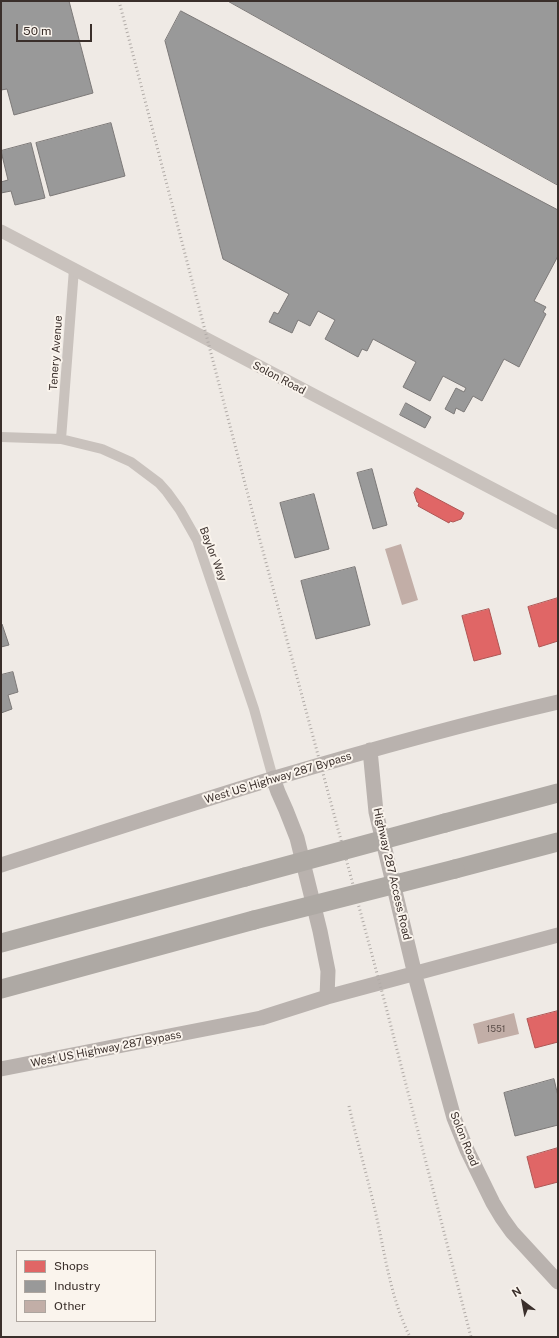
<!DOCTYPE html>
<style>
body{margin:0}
#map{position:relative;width:559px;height:1338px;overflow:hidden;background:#efeae5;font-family:"Public Sans",sans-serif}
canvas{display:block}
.frame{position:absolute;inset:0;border:2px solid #3a2f2b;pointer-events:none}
.legend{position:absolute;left:16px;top:1250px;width:140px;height:72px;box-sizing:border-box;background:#faf4ed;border:1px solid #ada59f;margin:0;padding:5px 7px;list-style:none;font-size:12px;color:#3a2f2b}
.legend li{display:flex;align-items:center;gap:8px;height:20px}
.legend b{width:20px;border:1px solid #ada59f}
.north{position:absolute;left:503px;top:1282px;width:40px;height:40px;-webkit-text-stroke:3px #faf4ed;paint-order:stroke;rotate:328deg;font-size:11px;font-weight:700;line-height:16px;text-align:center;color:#3a2f2b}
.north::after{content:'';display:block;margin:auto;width:14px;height:18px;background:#3a2f2b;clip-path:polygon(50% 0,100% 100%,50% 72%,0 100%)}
.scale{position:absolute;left:16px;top:24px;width:76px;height:18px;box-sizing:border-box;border:2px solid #3a2f2b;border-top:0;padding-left:5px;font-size:12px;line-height:14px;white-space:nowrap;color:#3a2f2b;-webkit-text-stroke:3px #faf4ed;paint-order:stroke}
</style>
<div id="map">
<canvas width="559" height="1338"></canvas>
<div class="frame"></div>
<ul class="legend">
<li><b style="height:11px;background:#e06666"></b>Shops</li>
<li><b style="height:11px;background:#999"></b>Industry</li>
<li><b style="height:11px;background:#c2aea7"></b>Other</li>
</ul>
<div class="north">N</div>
<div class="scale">50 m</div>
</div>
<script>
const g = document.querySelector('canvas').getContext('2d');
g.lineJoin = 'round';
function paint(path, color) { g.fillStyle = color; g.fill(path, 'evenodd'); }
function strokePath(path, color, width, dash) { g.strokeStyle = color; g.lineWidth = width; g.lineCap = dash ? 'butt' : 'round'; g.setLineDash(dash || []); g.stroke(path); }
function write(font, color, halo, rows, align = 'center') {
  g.font = font + ' "Public Sans",sans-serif'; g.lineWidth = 4; g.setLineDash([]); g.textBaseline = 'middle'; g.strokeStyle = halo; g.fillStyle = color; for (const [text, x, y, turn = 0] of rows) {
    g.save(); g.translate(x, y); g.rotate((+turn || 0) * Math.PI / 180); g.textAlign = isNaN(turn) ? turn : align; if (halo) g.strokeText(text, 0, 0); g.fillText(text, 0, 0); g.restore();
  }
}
const shops = new Path2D(`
 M417 488 464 513 461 519 453 522 450 521 449 523 418 506 419 503 417 502 414 493Z
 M558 598V641L539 647 528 607Z
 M489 609 501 654 474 661 462 616Z
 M558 1011V1042L535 1048 527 1019Z
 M558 1148V1182L535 1188 527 1157Z`);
const industry = new Path2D(`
 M1 1H69L93 93 14 115 7 89 1 90Z
 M228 1H558V185Z
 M181 11 558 210V256L534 301 546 307 543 312 546 314 519 367 504 359 482 401 473 396 464 412 456 408 454 414 445 409 456 388 464 392 466 388 443 376 430 401 403 387 416 362 373 339 367 351 362 349 358 357 325 339 335 320 318 311 310 326 298 320 292 333 269 322 274 312 278 314 289 294 223 259 165 41Z
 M111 123 125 176 50 196 36 143Z
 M31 143 45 198 15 205 11 191 1 193V182L8 180 1 151Z
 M406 403 431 417 425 428 400 415Z
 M372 469 387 525 373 529 357 473Z
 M314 494 329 549 295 558 280 503Z
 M355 567 370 625 316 639 301 581Z
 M1 624H2L9 645 1 647Z
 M13 672 18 692 8 695 12 709 1 713V675Z
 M554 1079 558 1096V1125L515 1136 504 1093Z`);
const building = new Path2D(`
 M401 544 418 600 402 605 385 549Z
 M514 1013 519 1034 478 1044 473 1024Z`);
const minor = new Path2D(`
 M1 437 61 439 102 449 131 462 159 483 167 492 180 510 197 540 254 709 273 778
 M61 439 74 269`);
const tertiary = new Path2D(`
 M1 231 558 523`);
const secondary = new Path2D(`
 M370 750 376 812 417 983 454 1118 467 1150 493 1203 502 1218 512 1232 558 1282
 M273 778 278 792 286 810 297 838 320 931 328 971 327 997
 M1 865C92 836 183 806 275 778 369 750 463 724 558 702
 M1 1069 261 1018 327 997 558 935`);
const motorway = new Path2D(`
 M445 823 558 793
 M455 869 558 842
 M1 943 245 877
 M1 989 254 920`);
const rail = new Path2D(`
 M119 1 254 518 385 1003 471 1337
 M349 1106C357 1141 367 1175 375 1210 385 1253 390 1297 410 1337`);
const motorwayBridge = new Path2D(`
 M245 877 445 823
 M254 920 455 869`);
const numberNames = [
 ["1551",496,1029]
];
const streetNames = [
 ["Tenery Avenue",56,353,-86],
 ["Solon Road",279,378,28],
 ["Baylor Way",213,554,69],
 ["West US Highway 287 Bypass",278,778,-17],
 ["Highway 287 Access Road",392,874,77],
 ["West US Highway 287 Bypass",106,1049,-11],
 ["Solon Road",464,1139,68]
];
paint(shops, '#e06666');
strokePath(shops, '#ae5654', 1);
paint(industry, '#999');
strokePath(industry, '#7c7978', 1);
paint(building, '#c2aea7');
strokePath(minor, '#c9c2bd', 10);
strokePath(tertiary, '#c9c2bd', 13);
strokePath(secondary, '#b9b2ae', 15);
strokePath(motorway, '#aea9a4', 19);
strokePath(rail, '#b1aba7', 3, [1, 3]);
strokePath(motorwayBridge, '#aea9a4', 19);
write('9px', '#5c4f4a', null, numberNames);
write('11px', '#3a2f2b', '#faf4ed', streetNames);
</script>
